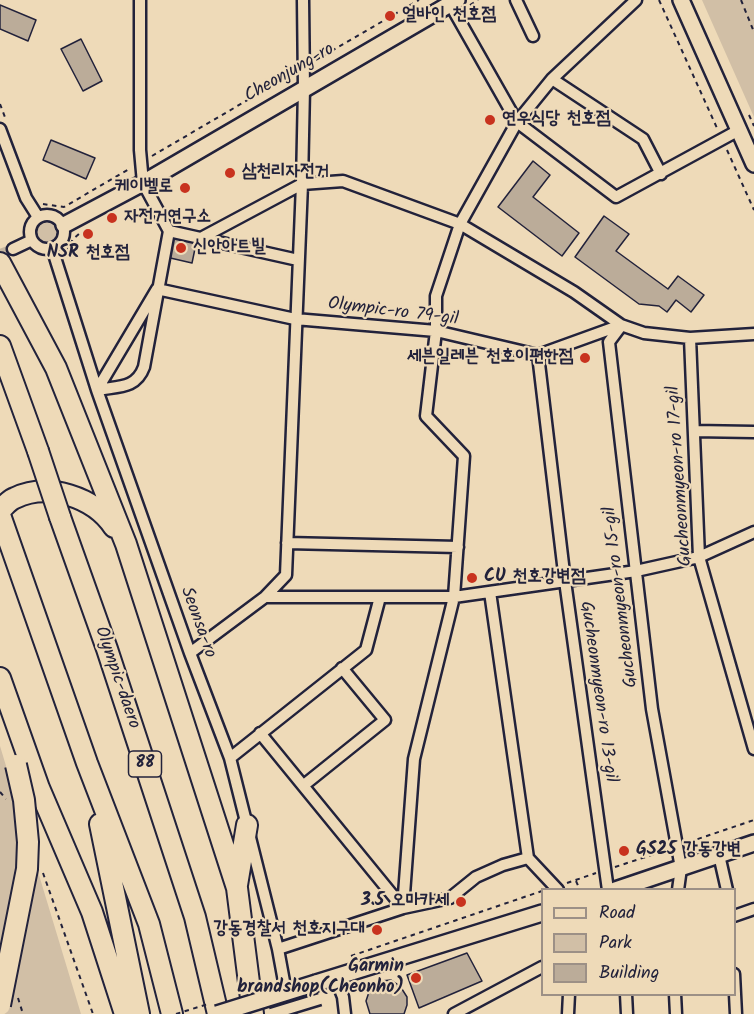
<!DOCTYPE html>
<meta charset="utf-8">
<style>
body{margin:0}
#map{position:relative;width:754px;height:1014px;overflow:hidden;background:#eedab8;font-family:Kalam,sans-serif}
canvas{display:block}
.legend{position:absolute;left:541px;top:888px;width:195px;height:108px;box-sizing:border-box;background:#eedab8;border:2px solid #9c9086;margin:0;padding:8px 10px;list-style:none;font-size:18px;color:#22223b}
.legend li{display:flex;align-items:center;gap:12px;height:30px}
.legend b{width:30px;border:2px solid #9c9086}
</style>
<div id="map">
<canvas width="754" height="1014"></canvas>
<ul class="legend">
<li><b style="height:8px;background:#eedab8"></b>Road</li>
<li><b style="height:16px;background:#d1bfa6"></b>Park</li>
<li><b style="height:16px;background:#bbac99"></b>Building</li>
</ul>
</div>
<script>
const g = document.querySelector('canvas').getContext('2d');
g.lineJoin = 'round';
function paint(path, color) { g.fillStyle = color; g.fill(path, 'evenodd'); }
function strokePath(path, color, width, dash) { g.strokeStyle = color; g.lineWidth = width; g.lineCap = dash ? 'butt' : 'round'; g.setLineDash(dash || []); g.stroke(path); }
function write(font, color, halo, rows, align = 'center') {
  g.font = font + ' Kalam,"Poor Story",sans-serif'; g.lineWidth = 4.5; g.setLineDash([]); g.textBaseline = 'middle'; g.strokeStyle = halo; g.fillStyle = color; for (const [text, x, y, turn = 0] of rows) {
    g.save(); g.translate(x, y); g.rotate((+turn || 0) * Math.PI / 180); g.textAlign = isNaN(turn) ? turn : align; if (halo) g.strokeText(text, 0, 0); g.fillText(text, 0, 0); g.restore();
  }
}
const green = new Path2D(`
 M702 0H754V117Z
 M36 231a12 12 0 1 1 24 0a12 12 0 1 1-24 0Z
 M0 746 81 1014H0Z`);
const building = new Path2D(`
 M0 5 36 20 28 41 0 29Z
 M81 39 102 81 83 91 61 49Z
 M51 140 95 158 86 179 43 160Z
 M533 161 550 175 533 197 579 233 562 256 498 207Z
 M604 216 629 234 616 251 668 289 678 276 704 295 691 312 676 300 667 312 659 306 639 304 575 257Z
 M171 234 197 239 192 263 166 257Z
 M467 953 482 981 419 1008 407 975Z
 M391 980 400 986 407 997V1005L404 1014H370L366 1001 370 989 381 981Z`);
const streetTunnel = new Path2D(`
 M0 254 13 249`);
const path = new Path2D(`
 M659 0 717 128
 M741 0 754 32
 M470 5 478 0
 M316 60 419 0
 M0 104 6 120
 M749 115 754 126
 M727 150 754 210
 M152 156 292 74
 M43 204 64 207 129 169
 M66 252 73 239 80 233
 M0 792 6 799
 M689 842 754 820
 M615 867 667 850
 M43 873 93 1014
 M576 881 580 890
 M567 883 596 873
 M351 956 542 891
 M18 998 23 1014`);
const street = new Path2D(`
 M516 0 533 36
 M450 4 517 122 616 197 739 130
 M552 79 643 139 661 174
 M0 129 26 198 38 217
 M30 232a17 17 0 1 1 34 0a17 17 0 1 1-34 0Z
 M169 231 298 260
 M201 238 302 184 343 181 460 224 574 292 621 325 644 333 690 338 754 334
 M52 248 97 390 190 653 230 758 278 949 290 1014
 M13 249 32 240
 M621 326 609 342 652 709 681 868 678 890
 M690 338 699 557 754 749
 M538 355 565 581 608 890
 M97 390 157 289 295 319 436 331 538 355 621 325
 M97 390C118 386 136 389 144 367L169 231 143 183 140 150V0
 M694 431 754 432
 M287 543 458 547
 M490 592 528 858
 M265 597H454L636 571 699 557 754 532
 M190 653 265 597 286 575 302 184 304 88 303 0
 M260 733 403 908
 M230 758 366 650 380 597
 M304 785 385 720 342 668
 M719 855 727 890
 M403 908 414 759 454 597 464 456 426 416 436 331V296L460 224 517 122 552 79 636 0
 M734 916 754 909
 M278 949 403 908 450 898 476 877 503 865 528 858 558 890
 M734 974 736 1014
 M335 977 343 997 345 1014
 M626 994 627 1014
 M675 994 676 1014
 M454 1014 542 967
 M568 1014 569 994`);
const secondary = new Path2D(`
 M681 0 754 164
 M64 225 143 183 457 0
 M615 890 754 843
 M316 983 542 913`);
const highway = new Path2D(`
 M0 263 56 368 126 544 237 888 253 1014
 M0 346 38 451
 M0 510C5 506 9 500 15 498 48 482 94 497 114 527
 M0 515 87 763 149 924 172 1014
 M60 517 107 649 195 917 218 1014
 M0 678 39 788 92 912 125 1014
 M100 824 139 1014
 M237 885 247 825`);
const pathBridge = new Path2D(`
 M176 1014 208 1004`);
const streetBridge = new Path2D(`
 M271 1014 320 999`);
const secondaryBridge = new Path2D(`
 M217 1014 316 983`);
const highwayBridge = new Path2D(`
 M38 451 60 517
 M0 1005 27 869 28 842 24 800 16 765`);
const markers = [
 [390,16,6,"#c8321e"],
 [490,120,6,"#c8321e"],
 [230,173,6,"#c8321e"],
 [185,188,6,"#c8321e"],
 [112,218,6,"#c8321e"],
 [88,234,6,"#c8321e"],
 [181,248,6,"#c8321e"],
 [585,358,6,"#c8321e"],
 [472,578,6,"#c8321e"],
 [624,851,6,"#c8321e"],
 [461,902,6,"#c8321e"],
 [377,930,6,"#c8321e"],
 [416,978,6,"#c8321e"]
];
const shields = [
 [145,764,33]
];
const shieldNames = [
 ["88",145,764]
];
const poiNames = [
 ["얼바인 천호점",402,16],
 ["연우식당 천호점",502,120],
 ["삼천리자전거",242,173],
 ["케이벨로",173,188,"right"],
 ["자전거연구소",124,218],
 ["신안아트빌",193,248],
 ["NSR 천호점",88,254,"center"],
 ["세븐일레븐 천호이편한점",573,358,"right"],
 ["CU 천호강변점",484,578],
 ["GS25 강동강변",636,851],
 ["3.5 오마카세",449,902,"right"],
 ["강동경찰서 천호지구대",365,930,"right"],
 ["Garmin",404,968,"right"],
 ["brandshop(Cheonho)",404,989,"right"]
];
const streetNames = [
 ["Cheonjung-ro",290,74,-30],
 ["Olympic-ro 79-gil",393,313,7],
 ["Gucheonmyeon-ro 17-gil",681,476,-94],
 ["Gucheonmyeon-ro 15-gil",622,597,-97],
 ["Seonsa-ro",197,623,70],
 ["Olympic-daero",116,678,71],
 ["Gucheonmyeon-ro 13-gil",597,692,82]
];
paint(green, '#d1bfa6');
paint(building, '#bbac99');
strokePath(building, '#22223b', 1.5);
strokePath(streetTunnel, '#c5b59f', 10, [10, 5]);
strokePath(street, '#22223b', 15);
strokePath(secondary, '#22223b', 20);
strokePath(highway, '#22223b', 24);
strokePath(path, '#22223b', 2, [4.5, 4.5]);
strokePath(street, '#eedab8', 10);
strokePath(secondary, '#eedab8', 15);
strokePath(highway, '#eedab8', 20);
strokePath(streetBridge, '#22223b', 15, []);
strokePath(secondaryBridge, '#22223b', 20, []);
strokePath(highwayBridge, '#22223b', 24, []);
strokePath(pathBridge, '#22223b', 2, [4.5, 4.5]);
strokePath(streetBridge, '#eedab8', 10);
strokePath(secondaryBridge, '#eedab8', 15);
strokePath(highwayBridge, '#eedab8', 20);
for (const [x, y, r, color] of markers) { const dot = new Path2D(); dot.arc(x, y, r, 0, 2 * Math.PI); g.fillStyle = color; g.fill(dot); strokePath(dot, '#eedab8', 2); }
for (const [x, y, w] of shields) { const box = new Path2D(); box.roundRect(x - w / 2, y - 13, w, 26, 4.5); g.fillStyle = '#eedab8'; g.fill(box); strokePath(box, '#22223b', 1.5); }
write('bold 16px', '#22223b', null, shieldNames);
write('bold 18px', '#22223b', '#eedab8', poiNames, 'left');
write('18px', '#22223b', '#eedab8', streetNames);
</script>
